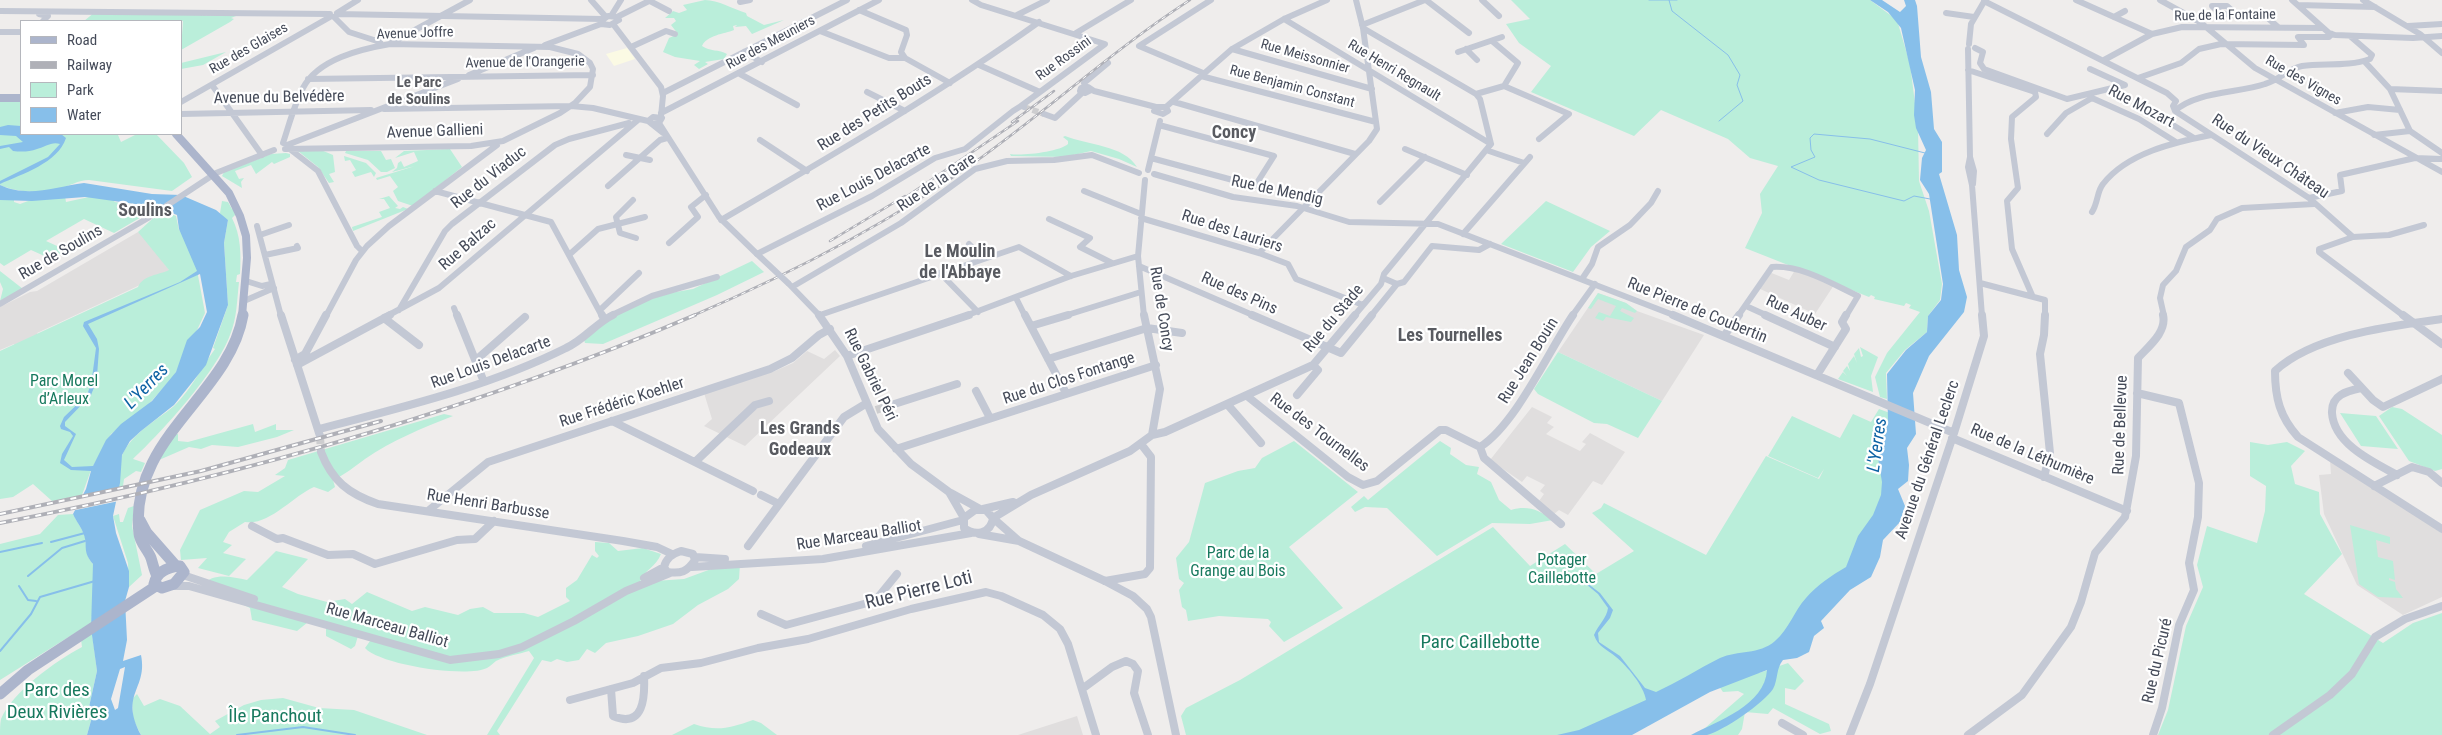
<!DOCTYPE html>
<meta charset="utf-8">
<style>
body{margin:0}
#map{position:relative;width:2442px;height:735px;overflow:hidden;background:#efedec;font-family:"Roboto Condensed",sans-serif}
canvas{display:block}
.legend{position:absolute;left:20px;top:20px;width:162px;height:115px;box-sizing:border-box;background:#fff;border:1px solid #b5b7bd;margin:0;padding:6px 9px;list-style:none;font-size:15px;color:#454b59}
.legend li{display:flex;align-items:center;gap:10px;height:25px}
.legend b{width:25px;border:1px solid #b5b7bd}
</style>
<div id="map">
<canvas width="2442" height="735"></canvas>
<ul class="legend">
<li><b style="height:6px;background:#acb5cc"></b>Road</li>
<li><b style="height:6px;background:#afb0b7"></b>Railway</li>
<li><b style="height:14px;background:#baeeda"></b>Park</li>
<li><b style="height:14px;background:#87bfea"></b>Water</li>
</ul>
</div>
<script>
const g = document.querySelector('canvas').getContext('2d');
g.lineJoin = 'round';
function paint(path, color) { g.fillStyle = color; g.fill(path, 'evenodd'); }
function strokePath(path, color, width, dash) { g.strokeStyle = color; g.lineWidth = width; g.lineCap = dash ? 'butt' : 'round'; g.setLineDash(dash || []); g.stroke(path); }
function write(font, color, halo, rows, align = 'center') {
  g.font = font + ' "Roboto Condensed",sans-serif'; g.lineWidth = 4.5; g.setLineDash([]); g.textBaseline = 'middle'; g.strokeStyle = halo; g.fillStyle = color; for (const [text, x, y, turn = 0] of rows) {
    g.save(); g.translate(x, y); g.rotate((+turn || 0) * Math.PI / 180); g.textAlign = isNaN(turn) ? turn : align; if (halo) g.strokeText(text, 0, 0); g.fillText(text, 0, 0); g.restore();
  }
}
const commercial = new Path2D(`
 M627 48 635 59 614 66 606 54Z`);
const education = new Path2D(`
 M138 232 143 234 170 271 37 333 40 338 17 348 14 344 0 350V307L30 292 37 291Z
 M1795 270 1834 285 1815 314 1758 288 1769 272 1789 280Z
 M1598 293 1626 303 1637 311 1704 335 1662 401 1558 352Z
 M835 350 840 356 745 446 704 426 712 419 704 393 775 371 793 363 807 351 824 359Z
 M1532 407 1552 417 1547 423 1554 427 1546 434 1580 451 1586 444 1582 442 1590 433 1625 452 1602 485 1593 481 1568 515 1559 510 1554 514 1539 501 1544 494 1540 491 1545 485 1527 476 1522 482 1490 460Z
 M2330 460 2442 533V597L2403 615 2357 585 2324 514 2319 475 2331 474Z
 M1077 716 1083 735H1018Z`);
const green = new Path2D(`
 M705 0C718 0 733 9 746 13L747 16 764 25 784 20 752 34 746 26 735 27 737 25 733 26 734 30C724 34 707 35 702 46 710 52 719 49 727 54L724 59 705 62 708 64 699 69 694 65 700 61 675 57 663 52 669 38 678 34 671 25 676 21 674 18H665L673 11 679 13 687 10 683 5Z
 M1511 0H1870L1897 20 1910 64 1918 127 1919 181 1929 211 1942 284 1940 300 1928 316 1927 332 1905 350 1886 373 1887 399 1880 397 1875 377 1887 353 1920 312 1909 308 1911 305 1906 303 1904 306 1874 299 1875 297 1871 295 1869 297 1745 248 1762 213 1760 194 1778 166 1750 158 1728 139 1661 110 1634 136 1531 92 1551 66 1519 43 1506 24 1530 19Z
 M95 12 236 16 231 18 234 19 230 22 181 50 183 21H84Z
 M226 52 203 65 181 69V63Z
 M21 99V134H120L118 135 121 142 137 134H156L184 163 192 177 172 191 89 180C78 180 70 186 59 189 40 193 18 193 0 185V100Z
 M1065 136C1087 145 1124 145 1137 167L1119 159 1091 151 1065 157 1011 156 1010 154C1022 156 1059 152 1068 144V141L1063 137Z
 M450 149 462 167 413 206 398 201 393 191 398 187 390 176 377 180 376 178 415 166 392 172 397 168 398 163 401 161 404 167 418 161 414 152 395 158 404 151Z
 M321 150 333 155 335 172 329 174 334 182 329 183 318 167 298 151Z
 M346 151H381L386 160 391 159 395 168 387 172H381L368 160 345 153Z
 M286 153 290 154V157L274 164 272 162 256 174 251 165 235 171 239 179 244 178 241 182 242 188 222 176 224 172 271 154Z
 M344 156 366 163 376 173 374 177 371 172 355 177 352 172 356 170 350 160 345 161Z
 M98 195 108 196 115 202 155 209 114 233 84 219 46 241 66 250 51 259 31 250 4 266 0 263V199L14 197V202L20 204 39 197 65 196 66 202Z
 M389 196 398 206 395 208 400 209 403 207 408 209 353 231 352 227 382 217 379 212 390 208 384 199H379Z
 M222 201 228 202 232 209H234L235 215 232 218C241 236 241 254 240 274L237 275 236 282H239C237 299 237 319 230 335 217 371 162 432 133 459L145 463 141 472 136 471 124 479 123 486 119 487C121 477 118 463 123 453 135 431 156 421 174 406 191 390 201 368 215 349L213 348 228 305 224 243 228 220 222 219 220 213Z
 M1546 201 1610 231 1591 247 1573 272 1501 244Z
 M162 210 176 216 179 230 187 234 200 249 197 270 205 313 191 343 174 376 147 406 111 434 91 470 82 495 52 501 33 484 13 497 0 499V351L138 287C143 275 159 275 169 270L138 232Z
 M752 261 764 272 717 295 603 344 585 343 583 337 596 326 642 302 670 293 693 289Z
 M0 271 23 289 0 301 3 289 0 282Z
 M1598 293 1626 303 1637 311 1635 313 1622 308 1620 311 1634 318 1631 322 1606 317 1603 321 1595 318 1599 312 1610 316 1616 306 1598 299 1591 309 1588 308Z
 M1860 347 1878 357 1871 376 1873 392 1838 379 1843 372 1847 376 1843 371 1847 366 1850 371 1848 364 1854 356 1857 363 1854 354 1859 348 1861 357 1863 356Z
 M1558 352 1662 401 1638 438 1607 424 1594 423 1538 394 1534 389Z
 M2392 407 2402 409 2442 435V469L2435 471 2409 461 2379 416Z
 M1879 409 1890 413C1887 444 1888 478 1878 507 1861 561 1808 618 1763 651L1581 731 1561 735H1186L1181 716 1186 708 1240 680 1493 527 1530 566 1565 544 1596 574 1634 551 1592 513 1601 508 1604 503 1706 555 1766 456 1819 479 1824 469 1818 478 1768 456 1792 416 1840 438 1853 414 1871 422Z
 M2340 413 2376 416 2398 449 2361 446Z
 M444 414 453 416C423 428 392 440 365 459 354 467 346 474 333 480L335 487 328 492 314 487C293 496 269 526 245 522L229 532 223 542 232 545 223 553 246 559 229 576 198 568 207 558 181 560 180 550 200 510 244 491 258 492 285 476 275 475 285 468 288 460Z
 M253 424 255 432 276 424V430H294L277 437 238 447 212 445 201 449 189 447 159 460 171 435 178 434V441L188 442Z
 M1294 441 1358 492 1289 547 1343 608 1284 642 1269 626 1271 622 1268 619 1219 616 1188 621 1186 610 1182 607 1179 590 1184 583 1179 579 1176 558 1189 542 1205 483 1238 471 1255 468 1262 458Z
 M1440 441 1451 448 1450 454 1466 465 1479 467 1477 474 1491 482 1499 500 1511 510C1528 505 1539 510 1553 520L1530 524 1492 523 1437 556 1387 508 1365 507 1355 512 1351 507 1364 496 1368 500Z
 M2250 442 2268 445 2287 442 2305 451 2291 466 2295 484 2319 492 2320 514 2342 554 2304 594 2383 643 2413 623 2442 613V735H2158L2168 710 2186 626 2203 587 2197 565 2207 526 2257 543 2265 511 2266 486 2250 476Z
 M134 506 132 526 142 575 129 587 128 563 113 516 119 514 120 522H123L128 508Z
 M73 514C76 520 83 530 85 537 87 548 85 555 93 564L94 600 91 623 0 680V544L40 534 58 515Z
 M2350 525 2390 537V544L2376 540 2378 557 2393 561 2395 580 2389 578V580L2395 582 2396 589 2403 598 2378 597 2359 584Z
 M595 542 609 543 618 551 643 548 661 554C656 567 644 570 640 582L684 579 714 568 740 564 739 579 728 589 698 605 673 624 638 636 606 643 595 653 587 649 579 660 567 662 557 659 551 662 542 660 497 731 500 735H487L534 658 529 651C519 654 506 656 496 661 493 663 491 666 487 668 467 678 380 665 365 648L370 641 358 636 355 646 351 649 326 636V622L313 618 297 631 252 620 250 608 203 585C213 572 232 577 247 580L276 551 308 559 282 587 298 594 327 602 345 599 352 604 367 592 412 611 425 607 458 615 470 609 483 607 494 613H524L538 617 570 601 566 597V588L577 580 592 555 597 558 599 556 595 551Z
 M92 633 97 671 89 707 92 717 87 735H0C0 730 0 724 1 719 12 692 57 660 82 647L81 639Z
 M1788 663 1804 681 1795 690 1785 688V704L1829 724 1831 731 1820 734 1773 708 1768 714 1745 712 1742 729 1738 735H1697L1744 694 1738 691 1723 692 1716 682 1754 667 1759 673Z
 M137 694 144 706 160 699 180 706 210 734 220 727 215 721 244 705 261 700 283 698 319 708 354 710 427 735H141L133 719 132 699Z
 M753 720 761 723 777 735H672L694 724C717 732 730 728 753 720Z`);
const water = new Path2D(`
 M1870 0H1882L1900 12 1906 6 1904 0H1915L1917 6 1921 57 1931 92 1934 129 1942 142V172L1939 174 1957 235 1959 270 1967 297 1964 312 1929 356 1913 393 1916 434 1907 448 1909 465 1908 481 1898 489 1905 506 1900 522 1883 540 1880 557 1871 577 1850 590 1821 621 1824 628 1814 636 1809 652 1797 658 1783 660C1776 668 1778 680 1773 689 1764 703 1723 731 1707 735 1702 735 1696 735 1691 735 1718 721 1765 705 1767 670L1710 692 1632 735H1557L1579 730 1646 700C1644 686 1627 666 1616 657 1607 649 1598 647 1594 635 1598 625 1607 618 1608 608L1598 594 1586 584 1587 583 1600 593 1613 610 1610 618 1598 633 1599 642 1620 656 1645 688 1656 692C1678 682 1698 669 1720 658 1738 650 1759 655 1775 641 1789 629 1794 611 1806 598 1816 586 1832 575 1846 567L1858 536 1873 515 1881 495 1882 482 1878 458 1888 422 1887 374 1906 350 1927 332 1928 316 1941 300 1943 284 1929 194 1920 180 1922 158 1926 150 1916 128 1914 115 1915 90 1901 28 1888 12Z
 M8 125 21 126V134H61L66 138C58 163 22 174 0 184V181L48 157 60 144C52 141 45 147 37 149 29 152 21 152 13 151L9 147 0 149V146L23 142 16 136 0 135V127Z
 M84 183 152 194 181 195 216 210 228 220 224 243 228 305 206 365 174 405 141 431 130 441 122 455 120 483 113 516 116 533 129 571V587L125 601 127 640 123 661 141 655C148 690 119 693 141 735H87L92 717 89 707 97 671 91 628 93 564C82 551 88 547 84 535 82 528 76 521 73 514L86 489 91 471 71 470 60 463 62 454 73 436 70 432 61 429 60 426 64 417 87 395 92 381 97 380 91 395 65 422V426L76 434 64 460 72 467 93 466 106 440 121 424 152 401 176 372 187 340 200 327 207 312 200 274 88 324 97 339 99 349 97 376 92 378 96 348 83 326 84 322 180 282 197 271 179 229 177 215 157 207 85 197 32 201 0 200V185C28 198 55 187 84 183ZM125 667 118 708 115 710 111 699 120 669Z`);
const pier = new Path2D(`
 M122 487 119 501 71 511 77 497Z`);
const streamFar1 = new Path2D(`
 M1649 0H1677
 M1669 0 1672 11 1728 55 1740 75 1737 85 1743 101 1719 121
 M1925 153 1870 139 1814 134 1810 138 1811 150 1815 157 1791 167 1819 180 1904 201 1914 196 1930 199`);
const stream = new Path2D(`
 M51 542 85 533
 M0 552 42 543
 M28 576 62 548 85 541
 M19 586 28 600 36 601
 M0 651 31 614 40 597 95 581
 M237 735 303 727 355 735`);
const minorTunnelFar1 = new Path2D(`
 M1024 107 1044 114`);
const minorTunnel = new Path2D(`
 M876 410 885 407
 M320 436 321 452`);
const minorFar1 = new Path2D(`
 M591 0 606 17
 M972 0 981 5 1105 44 1021 106
 M1426 0 1469 33
 M1482 0 1499 16
 M2076 0 2152 34
 M2160 0 2200 22 2255 68 2442 172
 M2292 0 2329 33 2335 35 2413 38 2442 36
 M2363 0 2420 34 2442 53
 M650 1 669 11
 M1984 1 2167 93 2176 101 2173 106 2175 111 2309 198 2353 237 2319 249V252L2404 316
 M740 2 750 0
 M2298 5 2375 7
 M859 10 906 30 907 35 901 52 905 58 950 83
 M0 11 330 14
 M337 13 358 0
 M1946 13 1974 17
 M39 14 48 16 43 21
 M338 14 602 19
 M2236 14 2227 6H2212C2224 20 2246 15 2262 13L2278 27
 M1017 15 1047 0
 M608 16 617 17 619 20 610 25 601 24V21Z
 M611 16 621 0
 M334 17 349 32 380 42 381 45
 M617 17 651 0
 M2114 17 2125 11
 M1284 19 1491 144
 M613 24 661 87 663 96 661 116
 M1362 25 1425 0
 M2408 26 2442 24
 M1363 28 1476 94 1480 99 1491 144
 M820 31 889 58H905
 M0 32H21
 M1076 33 1131 0
 M1492 41 1518 63 1504 86
 M391 43 470 0
 M1969 44 1971 24 1985 0
 M545 45 601 24
 M631 47 666 31 675 34
 M1975 48 1983 52 1980 63 1984 69 2067 99 2125 85 2090 69
 M1232 49 1372 89
 M1466 49 1477 60
 M1968 49 1970 157 1968 167 1972 185 1982 316
 M744 52 762 62
 M1458 52 1502 37
 M2104 60 2152 34 2182 27 2323 28
 M2365 62 2390 89 2410 131 2442 153
 M979 65 1040 92
 M1968 70 2035 92 2036 97 2012 117 2011 139 2018 188 2007 201 2012 249 2032 295
 M1203 73 1139 46 1211 0
 M740 74 797 105
 M469 75 534 48
 M1201 76 1376 122
 M2138 78 2181 63 2199 49 2221 44 2304 45 2298 37H2329L2332 34
 M308 79 593 75
 M212 85 262 155
 M1085 87 1084 83 1108 63
 M2390 89 2442 91
 M1091 90 1085 93 1080 91 1081 88 1088 87 1094 91 1156 107
 M867 92 905 111
 M663 93 847 0
 M1476 94 1504 86 1569 114 1539 139
 M181 102 330 17
 M1174 102 1355 154
 M1156 107H1166L1168 111 1163 114 1154 111Z
 M1166 107 1232 49 1284 19 1327 0
 M384 109 571 106 593 108 648 121
 M2175 111C2194 92 2239 93 2265 84 2280 80 2287 69 2302 66 2324 63 2348 67 2370 59L2372 55 2350 36
 M661 113 879 0
 M2335 113 2368 107 2400 110
 M181 114 371 110
 M1044 114 1055 118 1082 93
 M2160 117 2194 138
 M659 123 719 217 757 254 872 196 935 158 965 149 1013 111 1021 106 1024 107
 M652 124 659 123 662 118 653 117 648 121 663 133
 M2047 134 2066 113 2092 98 2139 119 2176 142
 M2374 135 2410 131
 M760 140 807 171
 M283 143C289 125 294 105 303 88 318 59 361 49 390 44L550 47 578 54 590 63 593 69 590 87 575 103 560 113 503 141 471 146 285 149
 M287 145 458 79
 M1405 149 1467 175
 M291 150 318 171 357 246 362 251
 M1486 150 1524 163
 M626 155 650 160
 M1970 157 1974 171 1973 184
 M1151 158 1255 186 1274 156 1159 125
 M1148 170 1160 121
 M1154 174 1233 197 1297 206 1349 222 1438 224 1676 316
 M608 186 660 140 667 138
 M435 191 551 222 602 316
 M1084 191 1141 214
 M2309 198 2342 191 2340 175 2415 158 2442 159
 M633 200 616 217 620 233 636 238
 M1380 202 1425 157
 M2092 212C2098 203 2097 191 2103 184 2127 153 2175 142 2211 135
 M1141 218 1259 253 1288 264 1296 279 1363 305
 M1049 219 1090 238 1080 247 1112 263
 M721 220C829 157 937 95 1039 22
 M257 226 281 316
 M1463 234 1530 157
 M260 235 289 225
 M2353 237 2389 235 2424 225
 M669 243 698 217 691 207 706 195
 M969 244 983 258
 M1259 253 1369 141 1377 129 1363 28 1356 0
 M570 254 598 229 645 217
 M265 255 298 248 297 246
 M1139 266 1255 316
 M940 273 978 312
 M1582 279 1592 264 1598 247 1630 225 1651 203 1658 191
 M246 281 262 286 271 284
 M1980 283 2045 300V316
 M789 284 820 316
 M1397 284 1404 282 1432 246 1479 250 1490 244
 M792 287 901 223 975 169 1007 161 1054 160 1092 155 1139 173
 M1016 298 1025 316
 M244 301 274 288
 M0 304 148 218 216 173 274 150
 M1746 306 1768 316
 M454 308 457 316
 M399 310 445 231 452 224 555 145 569 139 629 123
 M600 310 639 273
 M820 315 1019 247 1071 276
 M326 316 356 260 367 246 389 226 497 145
 M387 316 439 288 638 120
 M610 316 652 296 717 277
 M965 316 1071 276 1138 256
 M1064 316 1141 292
 M1144 316 1138 256 1145 180
 M1354 316 1381 284 1384 274 1491 144
 M1371 316 1397 284 1383 278
 M1572 316 1595 284
 M1738 316 1772 267C1802 265 1832 284 1858 296L1846 316
 M2164 316 2160 298 2163 285 2176 271 2186 247 2210 230 2217 219 2242 208 2314 204`);
const minor = new Path2D(`
 M281 315 320 436
 M457 315 484 382
 M602 315 604 319
 M819 315 847 356 878 429 911 464 949 492 964 518
 M1025 315 1066 393
 M1252 315 1341 353 1372 315
 M1673 315 1954 433
 M1765 315 1835 347
 M2403 315 2442 344
 M384 318 419 345
 M2442 319C2391 326 2314 335 2275 371 2275 398 2280 417 2298 437L2442 529
 M1031 326 1068 315
 M1724 336 1739 315
 M847 356 969 315
 M1048 359 1147 328 1182 333
 M295 360 305 354 326 315
 M476 360 525 317
 M297 365 390 315
 M2348 373 2373 400 2383 407 2442 379
 M1817 375 1846 329 1842 322 1846 315
 M2361 388C2347 391 2331 395 2332 413 2334 444 2373 462 2397 475
 M976 391 990 418
 M2137 393 2179 403 2199 483 2198 517 2189 563 2194 590 2179 625 2162 708 2153 735
 M1297 395 1318 370 1313 365
 M1247 396 1348 477 1363 485 1377 481 1440 430H1446L1480 447 1484 458 1561 524
 M1227 404 1261 443
 M885 407 957 384
 M612 421 753 491
 M319 429C403 407 488 387 566 348 584 340 596 323 613 315
 M1152 435 1165 432 1313 365 1355 315
 M1952 438 2127 511
 M1480 447C1516 424 1548 352 1573 315
 M896 449 1156 365
 M321 452C332 481 349 494 378 504L623 541 657 547 672 554
 M695 462 755 405 769 401
 M2044 477 2050 453 2040 354 2044 335 2045 315
 M2374 486 2412 467 2429 472 2442 483
 M951 493 980 509
 M761 495 779 504
 M983 509 1013 502
 M975 510H986L993 518C991 533 976 537 964 528V518Z
 M428 511 488 462 770 369 792 358 819 335 830 329
 M993 518 1031 495 1130 451 1152 435 1160 389 1144 315
 M994 519 1019 541
 M252 526 277 539 283 538 328 555 353 554 375 564 457 540 475 539 494 521
 M979 534 1019 541 1105 581 1133 596 1147 609 1151 617 1176 735
 M748 546 844 417 867 403
 M866 546 963 520
 M681 551 693 554 695 560C687 572 681 574 667 572L664 567C666 558 672 554 681 551Z
 M695 557 725 559
 M692 567 823 559 971 533
 M183 575 254 599
 M644 578 664 567
 M1105 581 1145 574 1150 568 1151 457 1141 444
 M170 586H189L450 660 499 654 522 647 574 621 626 591 670 573
 M761 614 786 625 875 601 897 574
 M611 689 613 716C644 729 645 697 644 676
 M1082 689 1112 667 1126 661 1133 664 1138 671 1134 693 1148 735
 M570 700 633 683 661 668 701 663 758 648 808 639 911 609 986 592 1001 596 1043 615 1060 629 1068 644 1096 735
 M1782 723 1803 735
 M1850 735 1870 684 1954 433 1984 336 1982 315
 M1968 735 2022 695 2071 627 2081 602 2095 553 2125 517 2136 456 2138 358C2149 346 2167 332 2163 315
 M2273 735 2330 695 2352 674 2375 637 2405 619 2442 606`);
const majorFar1 = new Path2D(`
 M0 98H21
 M176 134 229 193 240 216 246 236 247 258 242 316`);
const major = new Path2D(`
 M140 520 147 533 176 566
 M180 566 184 572 174 584 162 588 154 584C157 571 168 567 180 566Z
 M157 576C154 570 153 564 151 558 148 550 140 543 139 534 128 438 229 396 243 315
 M0 694 28 670 156 586`);
const railFar1 = new Path2D(`
 M1012 122 1054 91
 M900 201 1018 121
 M830 241 905 196
 M692 316C790 274 888 224 975 162 1048 110 1114 49 1190 0`);
const rail = new Path2D(`
 M0 514 201 471 381 421
 M0 523C238 477 473 410 695 315`);
const minorBridge = new Path2D(`
 M757 254 788 283`);
const farStreetnames = [
 ["Rue de la Fontaine",2225,16,-1],
 ["Avenue Joffre",415,34,-2],
 ["Rue des Meuniers",771,43,-28],
 ["Rue des Glaises",249,49,-30],
 ["Rue Meissonnier",1305,57,16],
 ["Rue Rossini",1064,59,-36],
 ["Avenue de l'Orangerie",525,63,-1],
 ["Rue Henri Regnault",1394,71,31],
 ["Rue des Vignes",2303,81,30],
 ["Rue Benjamin Constant",1292,87,15]
];
const farNeighbourhoodnames = [
 ["Le Parc",419,83],
 ["de Soulins",419,100]
];
const streetNames = [
 ["Avenue du Belvédère",279,98,-1],
 ["Rue Mozart",2141,107,28],
 ["Rue des Petits Bouts",875,113,-32],
 ["Avenue Gallieni",435,132,-2],
 ["Rue du Vieux Château",2270,157,34],
 ["Rue du Viaduc",489,178,-38],
 ["Rue Louis Delacarte",874,178,-28],
 ["Rue de la Gare",937,183,-34],
 ["Rue de Mendig",1277,191,12],
 ["Rue des Lauriers",1232,232,18],
 ["Rue Balzac",468,245,-41],
 ["Rue de Soulins",61,253,-30],
 ["Rue des Pins",1239,294,24],
 ["Rue de Concy",1161,309,81],
 ["Rue Pierre de Coubertin",1697,311,22],
 ["Rue Auber",1796,314,25],
 ["Rue du Stade",1334,319,-50],
 ["Rue Jean Bouin",1529,361,-58],
 ["Rue Louis Delacarte",491,363,-20],
 ["Rue Gabriel Péri",870,375,64],
 ["Rue du Clos Fontange",1069,379,-18],
 ["Rue Frédéric Koehler",622,403,-18],
 ["Rue de Bellevue",2121,425,-88],
 ["Rue des Tournelles",1319,433,37],
 ["Rue de la Léthumière",2032,455,23],
 ["Avenue du Général Leclerc",1928,460,-71],
 ["Rue Henri Barbusse",488,505,9],
 ["Rue Marceau Balliot",859,536,-9],
 ["Rue Marceau Balliot",387,626,16],
 ["Rue du Picuré",2158,661,-77]
];
const parkNames = [
 ["Parc Morel",64,382],
 ["d’Arleux",64,400],
 ["Parc de la",1238,554],
 ["Grange au Bois",1238,572],
 ["Potager",1562,561],
 ["Caillebotte",1562,579]
];
const neighbourhoodNames = [
 ["Concy",1234,133],
 ["Soulins",145,211],
 ["Le Moulin",960,252],
 ["de l'Abbaye",960,273],
 ["Les Tournelles",1450,336],
 ["Les Grands",800,429],
 ["Godeaux",800,450]
];
const waterNames = [
 ["L'Yerres",147,387,-46],
 ["L'Yerres",1878,445,-82]
];
const nearStreetnames = [
 ["Rue Pierre Loti",919,591,-14]
];
const nearParknames = [
 ["Parc Caillebotte",1480,643],
 ["Parc des",57,691],
 ["Deux Rivières",57,713],
 ["Île Panchout",275,717]
];
paint(commercial, '#fbfae4');
paint(education, '#e0dede');
paint(green, '#baeeda');
paint(water, '#87bfea');
paint(pier, '#efedec');
strokePath(streamFar1, '#87bfea', 1);
strokePath(stream, '#87bfea', 2);
strokePath(minorTunnelFar1, '#cdcdcf', 6, [6, 3]);
strokePath(minorTunnel, '#cdcdcf', 8, [8, 4.5]);
strokePath(minorFar1, '#c3c8d4', 6);
strokePath(minor, '#c3c8d4', 8);
strokePath(majorFar1, '#acb5cc', 8);
strokePath(major, '#acb5cc', 11);
strokePath(railFar1, '#afb0b7', 2.5);
strokePath(rail, '#afb0b7', 4);
strokePath(railFar1, '#fff', 1, [4.5]);
strokePath(rail, '#fff', 2, [6]);
strokePath(minorBridge, '#c3c8d4', 6);
write('14px', '#454b59', '#fff', farStreetnames);
write('bold 15px', '#595b61', '#fff', farNeighbourhoodnames);
write('16px', '#454b59', '#fff', streetNames);
write('16px', '#17795e', '#fff', parkNames);
write('bold 18px', '#595b61', '#fff', neighbourhoodNames);
write('italic 18px', '#0d62a4', '#fff', waterNames);
write('19px', '#454b59', '#fff', nearStreetnames);
write('19px', '#17795e', '#fff', nearParknames);
</script>
